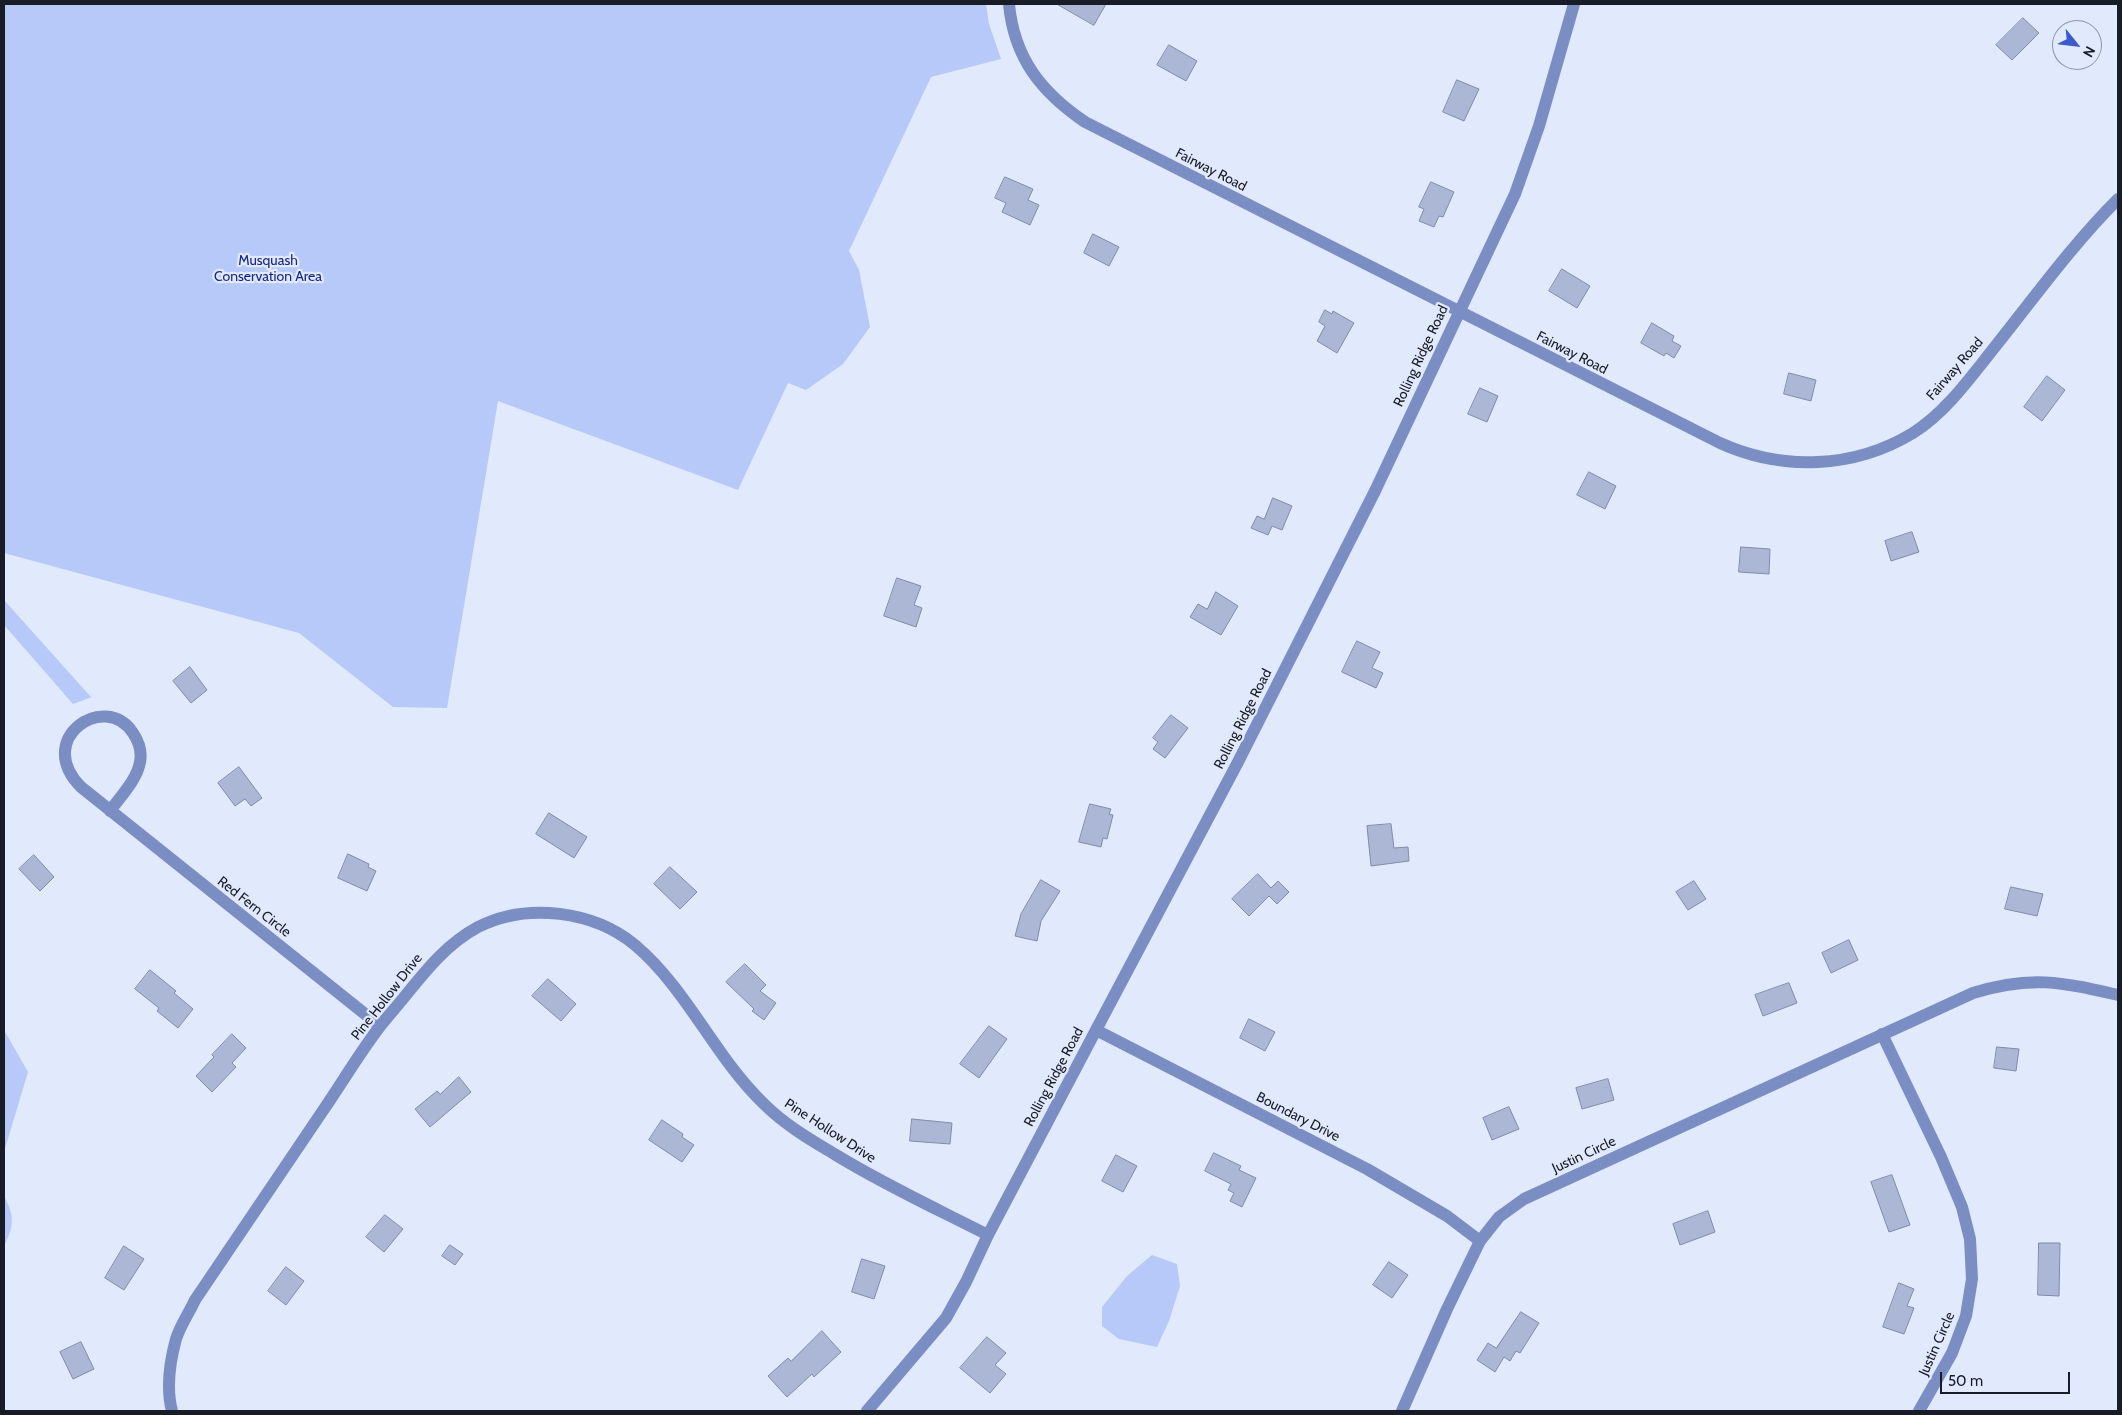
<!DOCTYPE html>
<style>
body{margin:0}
#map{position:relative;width:2122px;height:1415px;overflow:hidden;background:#e1e9fc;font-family:Cabin,sans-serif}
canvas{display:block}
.frame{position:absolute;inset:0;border:5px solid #181c27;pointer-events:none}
.north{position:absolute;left:2052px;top:20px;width:50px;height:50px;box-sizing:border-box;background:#e1e9fc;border:1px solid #9197a7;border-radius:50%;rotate:119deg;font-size:14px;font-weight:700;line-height:20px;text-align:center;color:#181c27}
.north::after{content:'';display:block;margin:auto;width:18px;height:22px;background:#3c5acc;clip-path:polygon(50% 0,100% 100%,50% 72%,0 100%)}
.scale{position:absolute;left:1940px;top:1372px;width:130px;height:22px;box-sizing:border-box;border:2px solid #181c27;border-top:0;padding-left:6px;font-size:15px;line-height:18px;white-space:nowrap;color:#181c27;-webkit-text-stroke:4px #e1e9fc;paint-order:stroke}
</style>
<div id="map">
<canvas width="2122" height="1415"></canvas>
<div class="frame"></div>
<div class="north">N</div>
<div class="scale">50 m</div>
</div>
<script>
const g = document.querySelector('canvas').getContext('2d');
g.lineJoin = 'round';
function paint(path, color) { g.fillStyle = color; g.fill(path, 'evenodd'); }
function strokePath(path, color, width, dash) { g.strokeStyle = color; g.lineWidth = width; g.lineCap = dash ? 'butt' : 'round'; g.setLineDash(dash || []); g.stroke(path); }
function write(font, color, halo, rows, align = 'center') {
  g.font = font + ' Cabin,sans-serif'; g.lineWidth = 4.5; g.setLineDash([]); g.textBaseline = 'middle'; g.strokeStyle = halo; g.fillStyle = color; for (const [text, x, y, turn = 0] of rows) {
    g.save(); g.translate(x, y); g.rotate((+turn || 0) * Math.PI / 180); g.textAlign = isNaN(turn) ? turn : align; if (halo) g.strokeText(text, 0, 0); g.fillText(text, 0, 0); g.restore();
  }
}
const green = new Path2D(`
 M4 4H986L989 24 1001 59 931 77 849 251 859 270 870 327 843 364 806 390 788 383 738 490 498 401 447 708 393 707 299 633 4 553Z
 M4 600 91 697H92L73 704 4 625Z
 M4 1030 28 1072 4 1152Z
 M4 1196C15 1216 14 1227 4 1246Z
 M1152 1255 1177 1264 1180 1286 1169 1321 1157 1347 1119 1339 1102 1326V1307L1127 1276Z`);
const building = new Path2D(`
 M1057 4H1106L1094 25Z
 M2023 18 2039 33 2012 60 1996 45Z
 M1169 45 1197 61 1186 81 1157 65Z
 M1457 80 1479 89 1464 121 1443 112Z
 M1005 177 1033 189 1028 200 1039 205 1030 225 1002 212 1006 203 995 198Z
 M1431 182 1454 192 1443 217 1439 216 1434 227 1419 221 1424 209 1419 207Z
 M1093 234 1119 247 1109 266 1084 253Z
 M1562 269 1590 286 1577 308 1549 291Z
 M1325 310 1332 314 1333 311 1354 323 1337 353 1317 341 1325 326 1319 322Z
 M1652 323 1674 336 1672 341 1681 346 1674 358 1666 353 1664 356 1641 343Z
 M1789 373 1816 380 1811 401 1784 394Z
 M2047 376 2065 390 2042 421 2024 407Z
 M1480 388 1498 396 1487 422 1468 414Z
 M1589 472 1616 486 1605 509 1577 495Z
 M1273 498 1292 506 1282 530 1272 526 1268 535 1251 528 1257 516 1264 519Z
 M1912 532 1919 552 1891 561 1885 541Z
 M1741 547 1770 549 1769 574 1739 572Z
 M897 578 921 586 914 605 922 608 916 627 884 616Z
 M1216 592 1238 606 1221 635 1190 617 1198 604 1207 609Z
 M1357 641 1380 652 1372 668 1383 673 1376 688 1342 672Z
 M190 667 207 690 191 703 173 681Z
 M1171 715 1188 728 1165 758 1153 749 1158 742 1153 738Z
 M239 767 262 798 251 806 245 799 235 806 218 783Z
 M1090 804 1111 809 1109 814 1113 815 1107 839 1103 838 1101 847 1079 842Z
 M549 813 587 837 574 858 536 834Z
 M1391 824 1394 848 1408 847 1409 861 1371 866 1367 826Z
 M348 854 369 864 368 867 376 871 367 891 338 878Z
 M34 855 54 877 40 891 19 869Z
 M670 867 697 892 680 909 654 884Z
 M1258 874 1271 888 1278 881 1289 892 1277 904 1269 896 1249 916 1232 899Z
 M1041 880 1060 891 1041 921 1037 941 1015 936 1021 914Z
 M1694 881 1706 899 1688 910 1676 892Z
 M2011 887 2043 894 2037 916 2005 909Z
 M1849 940 1858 960 1831 973 1822 953Z
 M745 964 766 985 760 991 776 1003 764 1020 752 1011 754 1009 726 982Z
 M150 970 176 991 174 993 193 1009 178 1028 157 1011 159 1008 135 989Z
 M548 979 576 1004 561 1021 532 996Z
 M1789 983 1797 1003 1763 1016 1755 995Z
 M1249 1019 1275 1032 1265 1051 1240 1038Z
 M989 1026 1007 1039 979 1078 960 1064Z
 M232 1034 246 1048 232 1063 236 1067 212 1092 196 1076 214 1057 212 1055Z
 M1997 1047 2019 1049 2016 1071 1994 1068Z
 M459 1077 471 1092 430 1127 415 1109 437 1091 440 1094Z
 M1608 1079 1614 1100 1582 1109 1576 1088Z
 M1509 1107 1519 1129 1492 1140 1483 1118Z
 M912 1119 952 1123 950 1144 910 1141Z
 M662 1120 683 1134 682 1137 694 1145 682 1162 649 1140Z
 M1214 1153 1241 1166 1239 1170 1256 1178 1242 1207 1230 1201 1234 1193 1228 1190 1231 1184 1205 1171Z
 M1116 1155 1137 1166 1123 1192 1102 1181Z
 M1892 1175 1910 1225 1889 1232 1871 1182Z
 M1708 1211 1715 1232 1680 1245 1673 1224Z
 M385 1215 403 1229 384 1252 366 1237Z
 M2039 1243H2060L2059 1296 2038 1295Z
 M450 1245 463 1254 455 1265 442 1256Z
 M124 1246 144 1259 124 1290 105 1278Z
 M862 1259 885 1266 874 1299 852 1292Z
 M1389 1262 1408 1275 1392 1298 1373 1285Z
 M286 1267 304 1281 286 1305 268 1291Z
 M1899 1283 1914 1289 1907 1306 1914 1308 1904 1334 1883 1327Z
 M1521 1312 1539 1323 1520 1353 1516 1351 1510 1361 1504 1357 1495 1372 1477 1360 1488 1343 1496 1348Z
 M822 1331 841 1352 814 1377 812 1374 787 1397 768 1376 788 1358 791 1361Z
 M987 1337 1006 1353 995 1365 1006 1374 990 1393 960 1368Z
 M81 1342 94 1369 73 1379 60 1352Z`);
const street = new Path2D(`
 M1009 4C1014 58 1041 92 1085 122L1720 443C1782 471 1854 469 1913 433 1946 412 1970 378 1994 348 2034 298 2072 245 2118 199
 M110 811C120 797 137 780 140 762 142 752 139 742 133 733 105 690 33 739 81 787L380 1026
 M1096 1030 1367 1169 1447 1216 1480 1241
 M1882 1034 1941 1157 1962 1207 1970 1239 1972 1279 1966 1316 1952 1353 1919 1411
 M172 1411C166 1388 170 1361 176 1339 180 1326 189 1313 195 1300 237 1237 280 1175 322 1112 342 1083 360 1052 381 1025 389 1015 398 1005 406 995 427 969 448 943 478 927 527 902 594 911 635 945 688 990 714 1056 764 1104 785 1125 811 1140 836 1155 885 1185 937 1209 988 1235
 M867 1411 946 1318 966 1282 988 1235 1096 1030 1238 762 1375 491 1515 194 1539 126 1574 4
 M1402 1411 1447 1309 1480 1241 1499 1217 1524 1199 1973 993C2030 975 2061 982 2118 995`);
const streetNames = [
 ["Fairway Road",1211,170,27],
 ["Fairway Road",1572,353,27],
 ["Rolling Ridge Road",1421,356,-65],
 ["Fairway Road",1955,369,-49],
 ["Rolling Ridge Road",1243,719,-63],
 ["Red Fern Circle",254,907,38],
 ["Pine Hollow Drive",387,997,-52],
 ["Rolling Ridge Road",1054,1077,-62],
 ["Boundary Drive",1298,1117,27],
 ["Pine Hollow Drive",830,1131,33],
 ["Justin Circle",1584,1155,-25],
 ["Justin Circle",1937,1344,-66]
];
const parkNames = [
 ["Musquash",268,261],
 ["Conservation Area",268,277]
];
paint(green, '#b6c9f9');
paint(building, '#abb7d5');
strokePath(building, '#808ba8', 1);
strokePath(street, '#7a8ec3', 12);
write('14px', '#181c27', '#e1e9fc', streetNames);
write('14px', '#182886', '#e1e9fc', parkNames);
</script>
